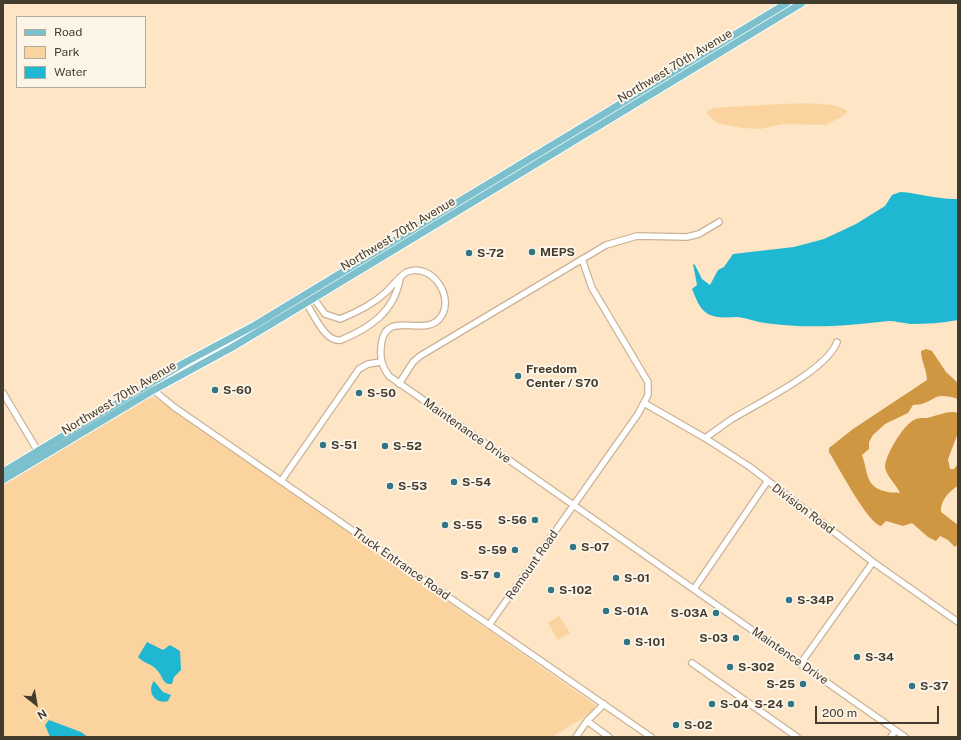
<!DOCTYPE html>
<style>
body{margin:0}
#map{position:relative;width:961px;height:740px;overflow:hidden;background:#fde5c6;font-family:"Public Sans",sans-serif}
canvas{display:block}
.frame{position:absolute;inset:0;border:4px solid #443b2f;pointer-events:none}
.legend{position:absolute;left:16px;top:16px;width:130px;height:72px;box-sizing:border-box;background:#fef5e9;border:1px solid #b4ab9f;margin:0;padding:5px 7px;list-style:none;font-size:12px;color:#443b2f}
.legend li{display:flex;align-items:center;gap:8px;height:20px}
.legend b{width:20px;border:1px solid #b4ab9f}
.north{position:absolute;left:16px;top:684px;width:40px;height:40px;-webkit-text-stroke:3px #fef5e9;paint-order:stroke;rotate:149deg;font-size:11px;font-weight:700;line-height:16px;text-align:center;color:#443b2f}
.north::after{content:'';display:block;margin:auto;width:14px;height:18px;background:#443b2f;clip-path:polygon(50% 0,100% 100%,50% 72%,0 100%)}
.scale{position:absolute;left:815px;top:706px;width:124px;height:18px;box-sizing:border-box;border:2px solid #443b2f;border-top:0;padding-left:5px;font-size:12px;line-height:14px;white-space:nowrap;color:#443b2f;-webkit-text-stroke:3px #fef5e9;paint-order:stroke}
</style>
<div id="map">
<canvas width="961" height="740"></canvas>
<div class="frame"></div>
<ul class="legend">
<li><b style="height:5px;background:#7cc0cd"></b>Road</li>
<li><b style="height:11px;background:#fad39e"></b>Park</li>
<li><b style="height:11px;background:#1fb7d1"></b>Water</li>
</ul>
<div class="north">N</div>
<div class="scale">200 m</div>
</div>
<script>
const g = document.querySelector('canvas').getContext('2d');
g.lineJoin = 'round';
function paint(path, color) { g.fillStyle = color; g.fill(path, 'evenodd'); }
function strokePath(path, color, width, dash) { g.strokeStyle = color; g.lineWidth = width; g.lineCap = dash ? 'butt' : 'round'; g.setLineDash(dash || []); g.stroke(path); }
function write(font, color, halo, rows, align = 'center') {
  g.font = font + ' "Public Sans",sans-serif'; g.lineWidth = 4; g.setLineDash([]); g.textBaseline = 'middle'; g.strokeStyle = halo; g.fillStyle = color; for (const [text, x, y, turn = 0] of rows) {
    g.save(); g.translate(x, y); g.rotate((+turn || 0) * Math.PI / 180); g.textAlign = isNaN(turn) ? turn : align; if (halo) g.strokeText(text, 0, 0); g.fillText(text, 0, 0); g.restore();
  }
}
const green = new Path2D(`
 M781 104C796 104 836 101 847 111L846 114 826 125 784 124 760 129 743 128 717 123 707 114 708 111 714 108Z
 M152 397 164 403 595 705 594 711 552 737H3V485L147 398Z
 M559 616 570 633 558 640 548 623Z`);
const forest = new Path2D(`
 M926 349 932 351 946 372 958 383V399C930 390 937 404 913 405L908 413 885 424 873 435 869 442V449L862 455C868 471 865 486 884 491 889 493 895 492 900 493 897 485 885 475 885 466 886 454 904 423 916 419 921 417 926 419 931 417 939 415 949 410 958 413V433L948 459 950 469H954L958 464V486C949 491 940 501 941 512L958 525V544L955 547 948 540 940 536 936 541 928 537 912 523 903 526 886 521 881 526C867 522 838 466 829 452V448L853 429 927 380C927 370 921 361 921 351Z`);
const water = new Path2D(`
 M900 192C920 193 938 200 958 199V320C942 323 926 324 910 324 903 323 895 321 889 321 845 326 809 329 765 323 756 322 747 318 738 317 728 317 718 319 708 314 699 309 696 298 692 289L697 285 693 264 695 265 702 279 710 285 718 270 724 267 733 254 794 247 824 239 856 224 885 206 892 195Z
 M147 642 163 650 170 645 180 651 181 670 174 677 172 684C162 685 163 676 157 670 152 664 143 663 138 657Z
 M154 681 163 692 171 695 168 701C156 705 146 692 154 681Z
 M49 720 81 732 88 737H50L45 725Z`);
const minor = new Path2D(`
 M312 296 325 314 340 319C355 313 373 304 385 293 392 287 399 276 407 272 432 262 456 298 440 318 424 339 383 306 381 348 380 359 382 366 389 376L905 737
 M307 300 306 303C314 314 325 343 341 340 370 328 394 312 400 279
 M399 384 413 362 420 356 606 245 637 236 687 237 699 234 719 222
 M151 388 174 407 651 737
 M3 393 39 453
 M644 403 705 438 750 467 873 562 958 622
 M705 438C714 432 723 425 732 419 758 403 827 370 837 342
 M281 481 359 369 368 364 381 362
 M694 589 767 482
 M489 625 638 414 648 395V382L592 288 582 259
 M692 663 797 737
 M801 663 873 562
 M587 721 609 737
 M576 737 587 721 604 704
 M891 737 895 731`);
const major = new Path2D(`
 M3 472 184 363 255 325 787 3
 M3 480 152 391 231 348 306 303 802 3`);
const markers = [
 [532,252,4,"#307583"],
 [469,253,4,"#307583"],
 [518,376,4,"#307583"],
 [215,390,4,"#307583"],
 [359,393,4,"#307583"],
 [323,445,4,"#307583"],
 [385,446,4,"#307583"],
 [454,482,4,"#307583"],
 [390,486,4,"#307583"],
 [535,520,4,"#307583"],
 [445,525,4,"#307583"],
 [573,547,4,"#307583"],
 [515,550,4,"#307583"],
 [497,575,4,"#307583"],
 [616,578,4,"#307583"],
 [551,590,4,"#307583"],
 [789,600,4,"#307583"],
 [606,611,4,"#307583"],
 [716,613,4,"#307583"],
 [736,638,4,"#307583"],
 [627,642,4,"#307583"],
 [857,657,4,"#307583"],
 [730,667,4,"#307583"],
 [803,684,4,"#307583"],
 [912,686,4,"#307583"],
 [712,704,4,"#307583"],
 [791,704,4,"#307583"],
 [676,725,4,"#307583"]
];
const streetNames = [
 ["Northwest 70th Avenue",675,66,-31],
 ["Northwest 70th Avenue",398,234,-31],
 ["Northwest 70th Avenue",119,398,-31],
 ["Maintenance Drive",467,431,35],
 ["Division Road",803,509,37],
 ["Truck Entrance Road",401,564,35],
 ["Remount Road",532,565,-55],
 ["Maintence Drive",790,656,35]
];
const poiNames = [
 ["MEPS",540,252],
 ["S-72",477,253],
 ["Freedom",526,369],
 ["Center / S70",526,383],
 ["S-60",223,390],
 ["S-50",367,393],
 ["S-51",331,445],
 ["S-52",393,446],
 ["S-54",462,482],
 ["S-53",398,486],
 ["S-56",527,520,"right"],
 ["S-55",453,525],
 ["S-07",581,547],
 ["S-59",507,550,"right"],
 ["S-57",489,575,"right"],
 ["S-01",624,578],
 ["S-102",559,590],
 ["S-34P",797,600],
 ["S-01A",614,611],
 ["S-03A",708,613,"right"],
 ["S-03",728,638,"right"],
 ["S-101",635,642],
 ["S-34",865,657],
 ["S-302",738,667],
 ["S-25",795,684,"right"],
 ["S-37",920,686],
 ["S-04",720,704],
 ["S-24",783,704,"right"],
 ["S-02",684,725]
];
paint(green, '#fad39e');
paint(forest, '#cf9742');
paint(water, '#1fb7d1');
strokePath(minor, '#cab395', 8);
strokePath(major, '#fff', 9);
strokePath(minor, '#fff', 5.5);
strokePath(major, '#7cc0cd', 7);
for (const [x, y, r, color] of markers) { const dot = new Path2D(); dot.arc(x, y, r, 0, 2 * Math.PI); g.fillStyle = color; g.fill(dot); strokePath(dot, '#fef5e9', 1.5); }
write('12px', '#443b2f', '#fef5e9', streetNames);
write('bold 12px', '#443b2f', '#fef5e9', poiNames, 'left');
</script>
